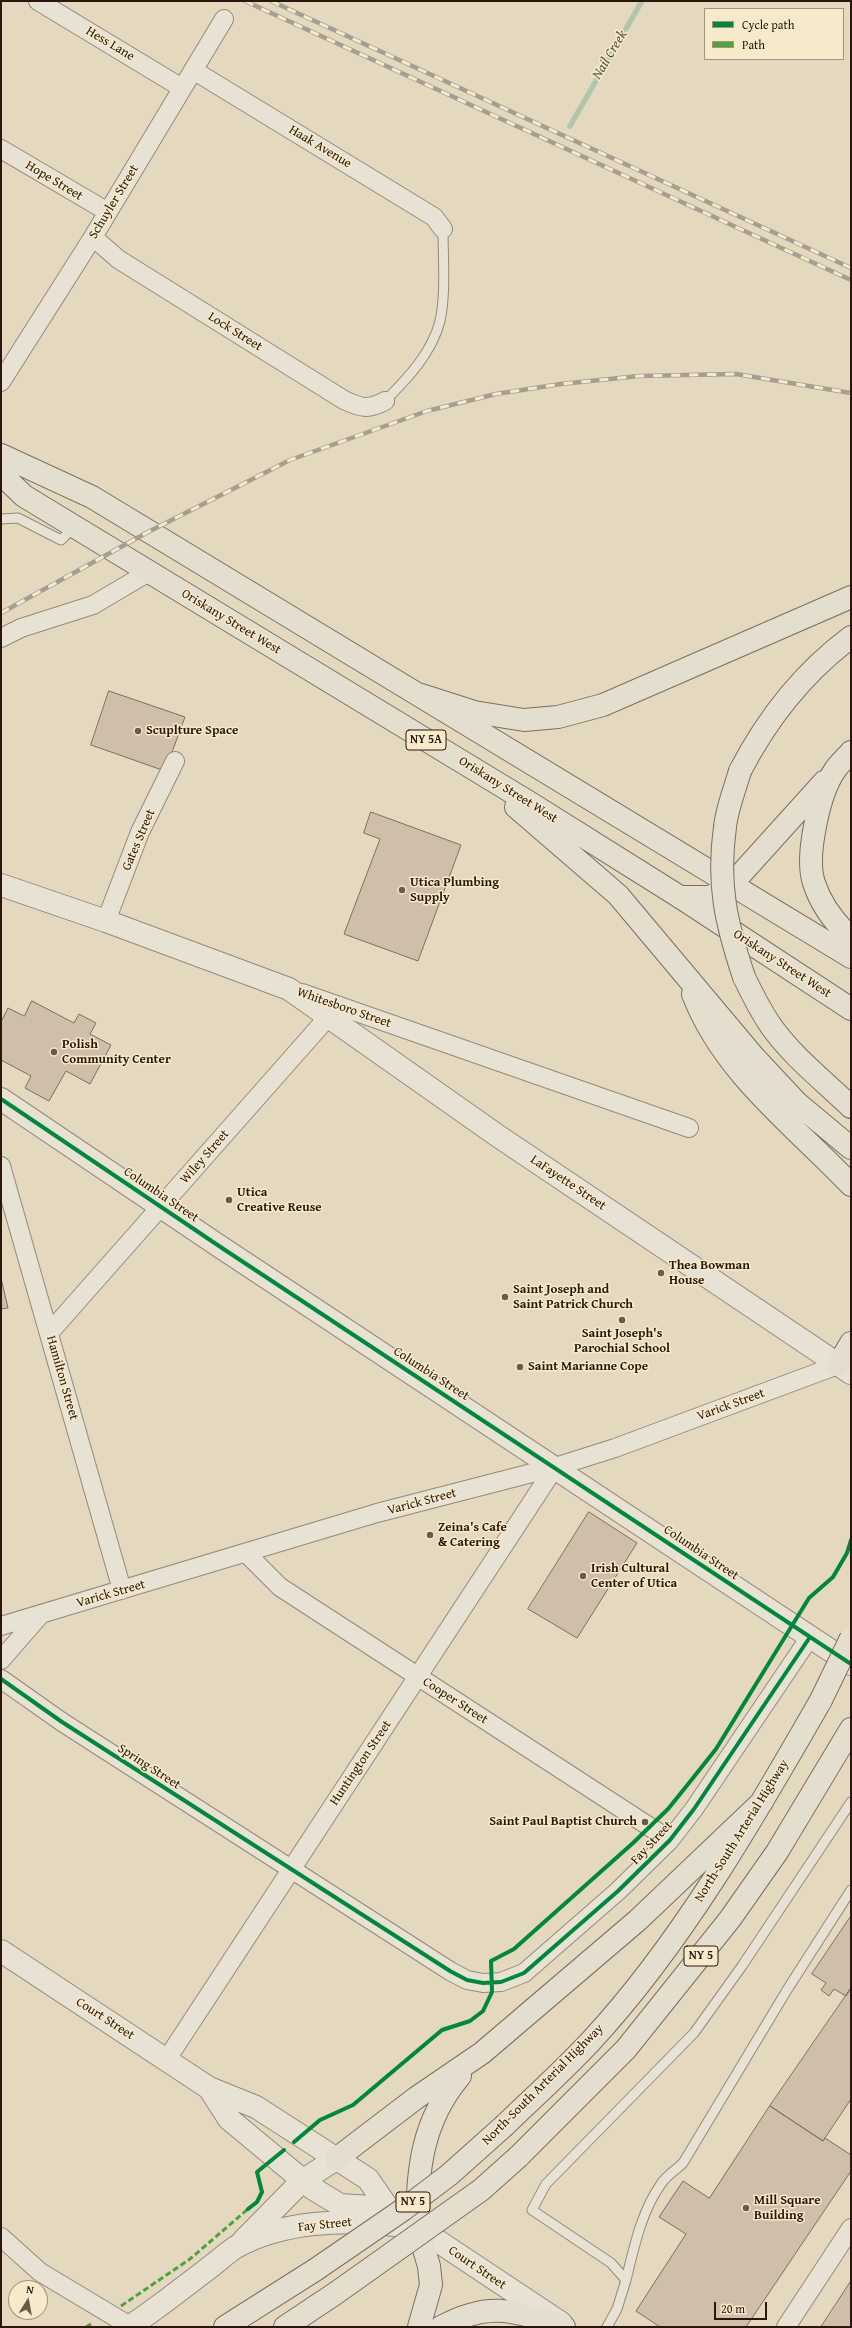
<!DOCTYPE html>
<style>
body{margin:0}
#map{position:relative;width:852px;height:2328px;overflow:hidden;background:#e4d9be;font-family:"Gentium Book Plus",serif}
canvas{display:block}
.frame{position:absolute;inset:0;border:2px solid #2a160d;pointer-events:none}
.legend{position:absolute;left:704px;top:8px;width:140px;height:52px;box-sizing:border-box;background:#f7eacb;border:1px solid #a5957f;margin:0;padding:5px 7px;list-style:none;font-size:12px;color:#2a160d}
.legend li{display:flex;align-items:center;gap:8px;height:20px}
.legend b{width:20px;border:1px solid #a5957f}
.north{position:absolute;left:8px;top:2280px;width:40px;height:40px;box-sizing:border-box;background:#f7eacb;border:1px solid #a5957f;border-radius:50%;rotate:11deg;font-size:11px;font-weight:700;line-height:16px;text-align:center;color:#2a160d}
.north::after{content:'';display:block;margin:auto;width:14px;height:18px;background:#6b5a4b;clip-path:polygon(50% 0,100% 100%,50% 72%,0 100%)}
.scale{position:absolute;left:714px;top:2302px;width:53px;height:18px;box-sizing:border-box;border:2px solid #2a160d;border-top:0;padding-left:5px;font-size:12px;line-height:14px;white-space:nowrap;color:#2a160d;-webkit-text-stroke:3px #f7eacb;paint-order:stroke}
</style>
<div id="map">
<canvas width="852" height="2328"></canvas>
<div class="frame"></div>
<ul class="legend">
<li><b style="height:5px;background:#00873e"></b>Cycle path</li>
<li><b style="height:5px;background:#51a13e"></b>Path</li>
</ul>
<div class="north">N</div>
<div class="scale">20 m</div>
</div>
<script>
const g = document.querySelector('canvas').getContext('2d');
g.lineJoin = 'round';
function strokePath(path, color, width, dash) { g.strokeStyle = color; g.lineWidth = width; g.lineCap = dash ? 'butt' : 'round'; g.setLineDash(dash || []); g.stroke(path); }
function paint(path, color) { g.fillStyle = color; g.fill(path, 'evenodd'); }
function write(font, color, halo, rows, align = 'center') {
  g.font = font + ' "Gentium Book Plus",serif'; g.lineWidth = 3; g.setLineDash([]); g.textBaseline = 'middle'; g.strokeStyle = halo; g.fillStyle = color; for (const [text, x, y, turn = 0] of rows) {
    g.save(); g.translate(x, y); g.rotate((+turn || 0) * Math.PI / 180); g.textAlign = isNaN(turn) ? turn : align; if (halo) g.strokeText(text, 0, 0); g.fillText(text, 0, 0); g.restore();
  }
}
const stream = new Path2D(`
 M570 126 642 1`);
const building = new Path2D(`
 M109 691 185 717 165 771 91 745Z
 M371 812 461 845 418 961 344 934 380 839 364 833Z
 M32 1001 74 1023 79 1014 96 1023 90 1034 111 1045 90 1084 66 1071 49 1101 25 1088 31 1076 1 1060V1022L8 1008 24 1016Z
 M1 1278 8 1308 1 1309Z
 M589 1512 637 1543 577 1638 528 1609Z
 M851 1916V1988L846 1996 834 1989 829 1996 821 1990 826 1983 812 1974Z
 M851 1988V2099L823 2141 770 2106Z
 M770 2106 823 2141 825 2138 851 2155V2171L746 2327H660L636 2311 686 2234 659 2217 683 2181 709 2198Z
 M851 2281V2327H821Z`);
const service = new Path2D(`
 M385 401C407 379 432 353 440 321 446 294 443 258 443 229
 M1 519 18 518 61 540 74 527
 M626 2280C634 2248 641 2212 661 2184 666 2176 676 2170 683 2163L787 1990 851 1890
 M607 2327 617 2309 626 2280 611 2263 532 2210 546 2184 694 2033 742 1966 851 1802`);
const minor = new Path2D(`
 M38 1 182 88
 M193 70 434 217 443 229
 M1 149 108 212
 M93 237 118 259 344 400C361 408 368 410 385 401
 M1 382 93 237 224 19
 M1 638 21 628 93 605 149 572
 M106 921 140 832 175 761
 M302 993 689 1128
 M1 1166 122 1590
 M50 1332 329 1016
 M246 1553 280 1587 670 1840
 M1 1626 377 1513 555 1467 615 1448 838 1365
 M1 1660 41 1614
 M1 1679 62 1722 450 1971 467 1980 483 1983 501 1982 524 1973 618 1891 670 1840 694 1809 810 1637
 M167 2059 555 1467
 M1 2237 40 2272 130 2326
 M786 2327 851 2228`);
const tertiary = new Path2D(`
 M1 885 106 921 289 989 498 1136 851 1373
 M1 1099 219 1246 851 1664
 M1 1951 209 2088 256 2107 368 2179 388 2208 561 2323
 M209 2088 229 2119 312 2188 340 2205 388 2208
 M243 2241 302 2181 336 2159
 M129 2327C155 2310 180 2290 205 2271 215 2264 225 2254 236 2247 282 2221 345 2219 396 2225`);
const primary = new Path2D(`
 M1 455 92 497 851 957
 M1 474 24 496 530 803 680 897 851 1009
 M516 807 618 895 754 1057 797 1103 851 1148
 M693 994C723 1073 795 1126 851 1185
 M838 1365 851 1343`);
const trunk = new Path2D(`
 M417 2227 429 2266 431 2285 419 2327
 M441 2327C491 2300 514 2311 564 2327`);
const motorway = new Path2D(`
 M421 695 474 712 524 720 558 717 603 705 851 597
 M851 752C846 758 839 764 835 770 819 793 805 857 814 883 821 905 834 922 851 938
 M740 771C767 719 804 672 851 637
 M680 897H710L731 885 824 782
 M744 977C752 994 760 1010 771 1026 792 1056 824 1081 851 1107
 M505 2125C534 2097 564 2070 591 2041 682 1943 755 1815 821 1700
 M518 2157 626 2049 730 1919 777 1852 851 1729
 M336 2159 416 2098 482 2053 638 1920 762 1802
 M417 2227C417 2170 422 2121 460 2076
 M225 2327 315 2270
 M285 2327 336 2293`);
const rail = new Path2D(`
 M245 1 851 280
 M271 1 851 268
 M1 613 148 532 290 460 427 411 496 394 561 384 639 376 736 374 851 393`);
const motorwayBridge = new Path2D(`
 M740 771C735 789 727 808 725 827 717 884 726 923 744 977
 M821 1700 851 1638
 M315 2270 404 2209 449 2175 505 2125
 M336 2293 481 2190 518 2157`);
const quiet = new Path2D(`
 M121 2306 190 2259 248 2209
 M86 2327 91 2324`);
const cycleway = new Path2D(`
 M1 1099 219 1246 851 1664
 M1 1679 62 1722 450 1971 467 1980 483 1983 501 1982 524 1973 618 1891 670 1840 694 1809 810 1637
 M294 2142 320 2120 353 2105 442 2030 470 2021 483 2011 492 1992 491 1961 514 1949 633 1843 668 1809 689 1783 716 1749 809 1598 833 1577 847 1553 851 1540
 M248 2209 257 2202 262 2192 257 2172 284 2150`);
const markers = [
 [138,731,4,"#6b5a4b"],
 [402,890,4,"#6b5a4b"],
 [54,1052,4,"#6b5a4b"],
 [229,1200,4,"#6b5a4b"],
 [661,1273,4,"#6b5a4b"],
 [505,1297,4,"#6b5a4b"],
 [622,1320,4,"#6b5a4b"],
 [520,1367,4,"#6b5a4b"],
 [430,1535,4,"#6b5a4b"],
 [583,1576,4,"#6b5a4b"],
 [645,1822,4,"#6b5a4b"],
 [746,2208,4,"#6b5a4b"]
];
const shields = [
 [426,740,40],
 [701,1956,34],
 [413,2202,34]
];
const shieldNames = [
 ["NY 5A",426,740],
 ["NY 5",701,1956],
 ["NY 5",413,2202]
];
const streetNames = [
 ["Hess Lane",110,44,31],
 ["Haak Avenue",320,147,31],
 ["Hope Street",54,181,31],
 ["Schuyler Street",114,202,-59],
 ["Lock Street",235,332,32],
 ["Oriskany Street West",231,622,31],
 ["Oriskany Street West",508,790,32],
 ["Gates Street",139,840,-67],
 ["Oriskany Street West",782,964,33],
 ["Whitesboro Street",344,1008,19],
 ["Wiley Street",205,1157,-49],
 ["LaFayette Street",568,1183,34],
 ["Columbia Street",161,1195,34],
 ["Columbia Street",431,1374,33],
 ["Hamilton Street",62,1378,74],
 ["Varick Street",731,1405,-20],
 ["Varick Street",422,1502,-15],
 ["Columbia Street",701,1553,34],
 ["Varick Street",111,1594,-16],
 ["Cooper Street",455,1701,33],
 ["Huntington Street",361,1763,-56],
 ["Spring Street",149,1767,33],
 ["North-South Arterial Highway",742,1831,-58],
 ["Fay Street",652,1843,-47],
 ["Court Street",105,2019,33],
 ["North-South Arterial Highway",543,2085,-45],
 ["Fay Street",325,2225,-6],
 ["Court Street",477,2268,34]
];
const poiNames = [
 ["Scuplture Space",146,731],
 ["Utica Plumbing",410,883],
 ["Supply",410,898],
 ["Polish",62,1045],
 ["Community Center",62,1060],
 ["Utica",237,1193],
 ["Creative Reuse",237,1208],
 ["Thea Bowman",669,1266],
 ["House",669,1281],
 ["Saint Joseph and",513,1290],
 ["Saint Patrick Church",513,1305],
 ["Saint Joseph's",622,1334,"center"],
 ["Parochial School",622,1349,"center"],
 ["Saint Marianne Cope",528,1367],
 ["Zeina's Cafe",438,1528],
 ["& Catering",438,1543],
 ["Irish Cultural",591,1569],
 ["Center of Utica",591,1584],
 ["Saint Paul Baptist Church",637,1822,"right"],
 ["Mill Square",754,2201],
 ["Building",754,2216]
];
const waterNames = [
 ["Nail Creek",610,55,-59]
];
strokePath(stream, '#b2c5ad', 5.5);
paint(building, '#cebeaa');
strokePath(building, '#797062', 1);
strokePath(service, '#938a7a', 11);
strokePath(minor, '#938a7a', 20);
strokePath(tertiary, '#938a7a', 24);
strokePath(primary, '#797062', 24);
strokePath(trunk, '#797062', 24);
strokePath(motorway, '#797062', 24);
strokePath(service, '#e8e2d5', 9);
strokePath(minor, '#e8e2d5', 18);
strokePath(tertiary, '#e8e2d5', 22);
strokePath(primary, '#e4dece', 22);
strokePath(trunk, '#e4dece', 22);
strokePath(motorway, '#e4dece', 22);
strokePath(rail, '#a49e93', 4.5);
strokePath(rail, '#f7eacb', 3, [9]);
strokePath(motorwayBridge, '#797062', 24, []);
strokePath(motorwayBridge, '#e4dece', 22);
strokePath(quiet, '#51a13e', 3, [6, 3]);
strokePath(cycleway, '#00873e', 4);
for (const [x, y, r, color] of markers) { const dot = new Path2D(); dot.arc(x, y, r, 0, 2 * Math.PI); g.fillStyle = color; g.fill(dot); strokePath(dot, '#f7eacb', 1.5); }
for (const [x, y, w] of shields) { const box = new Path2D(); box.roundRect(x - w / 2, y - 10, w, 20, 3); g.fillStyle = '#f7eacb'; g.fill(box); strokePath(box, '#2a160d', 1); }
write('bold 12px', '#2a160d', null, shieldNames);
write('13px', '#2a160d', '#f7eacb', streetNames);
write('bold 13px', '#2a160d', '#f7eacb', poiNames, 'left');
write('italic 14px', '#525043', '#f7eacb', waterNames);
</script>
